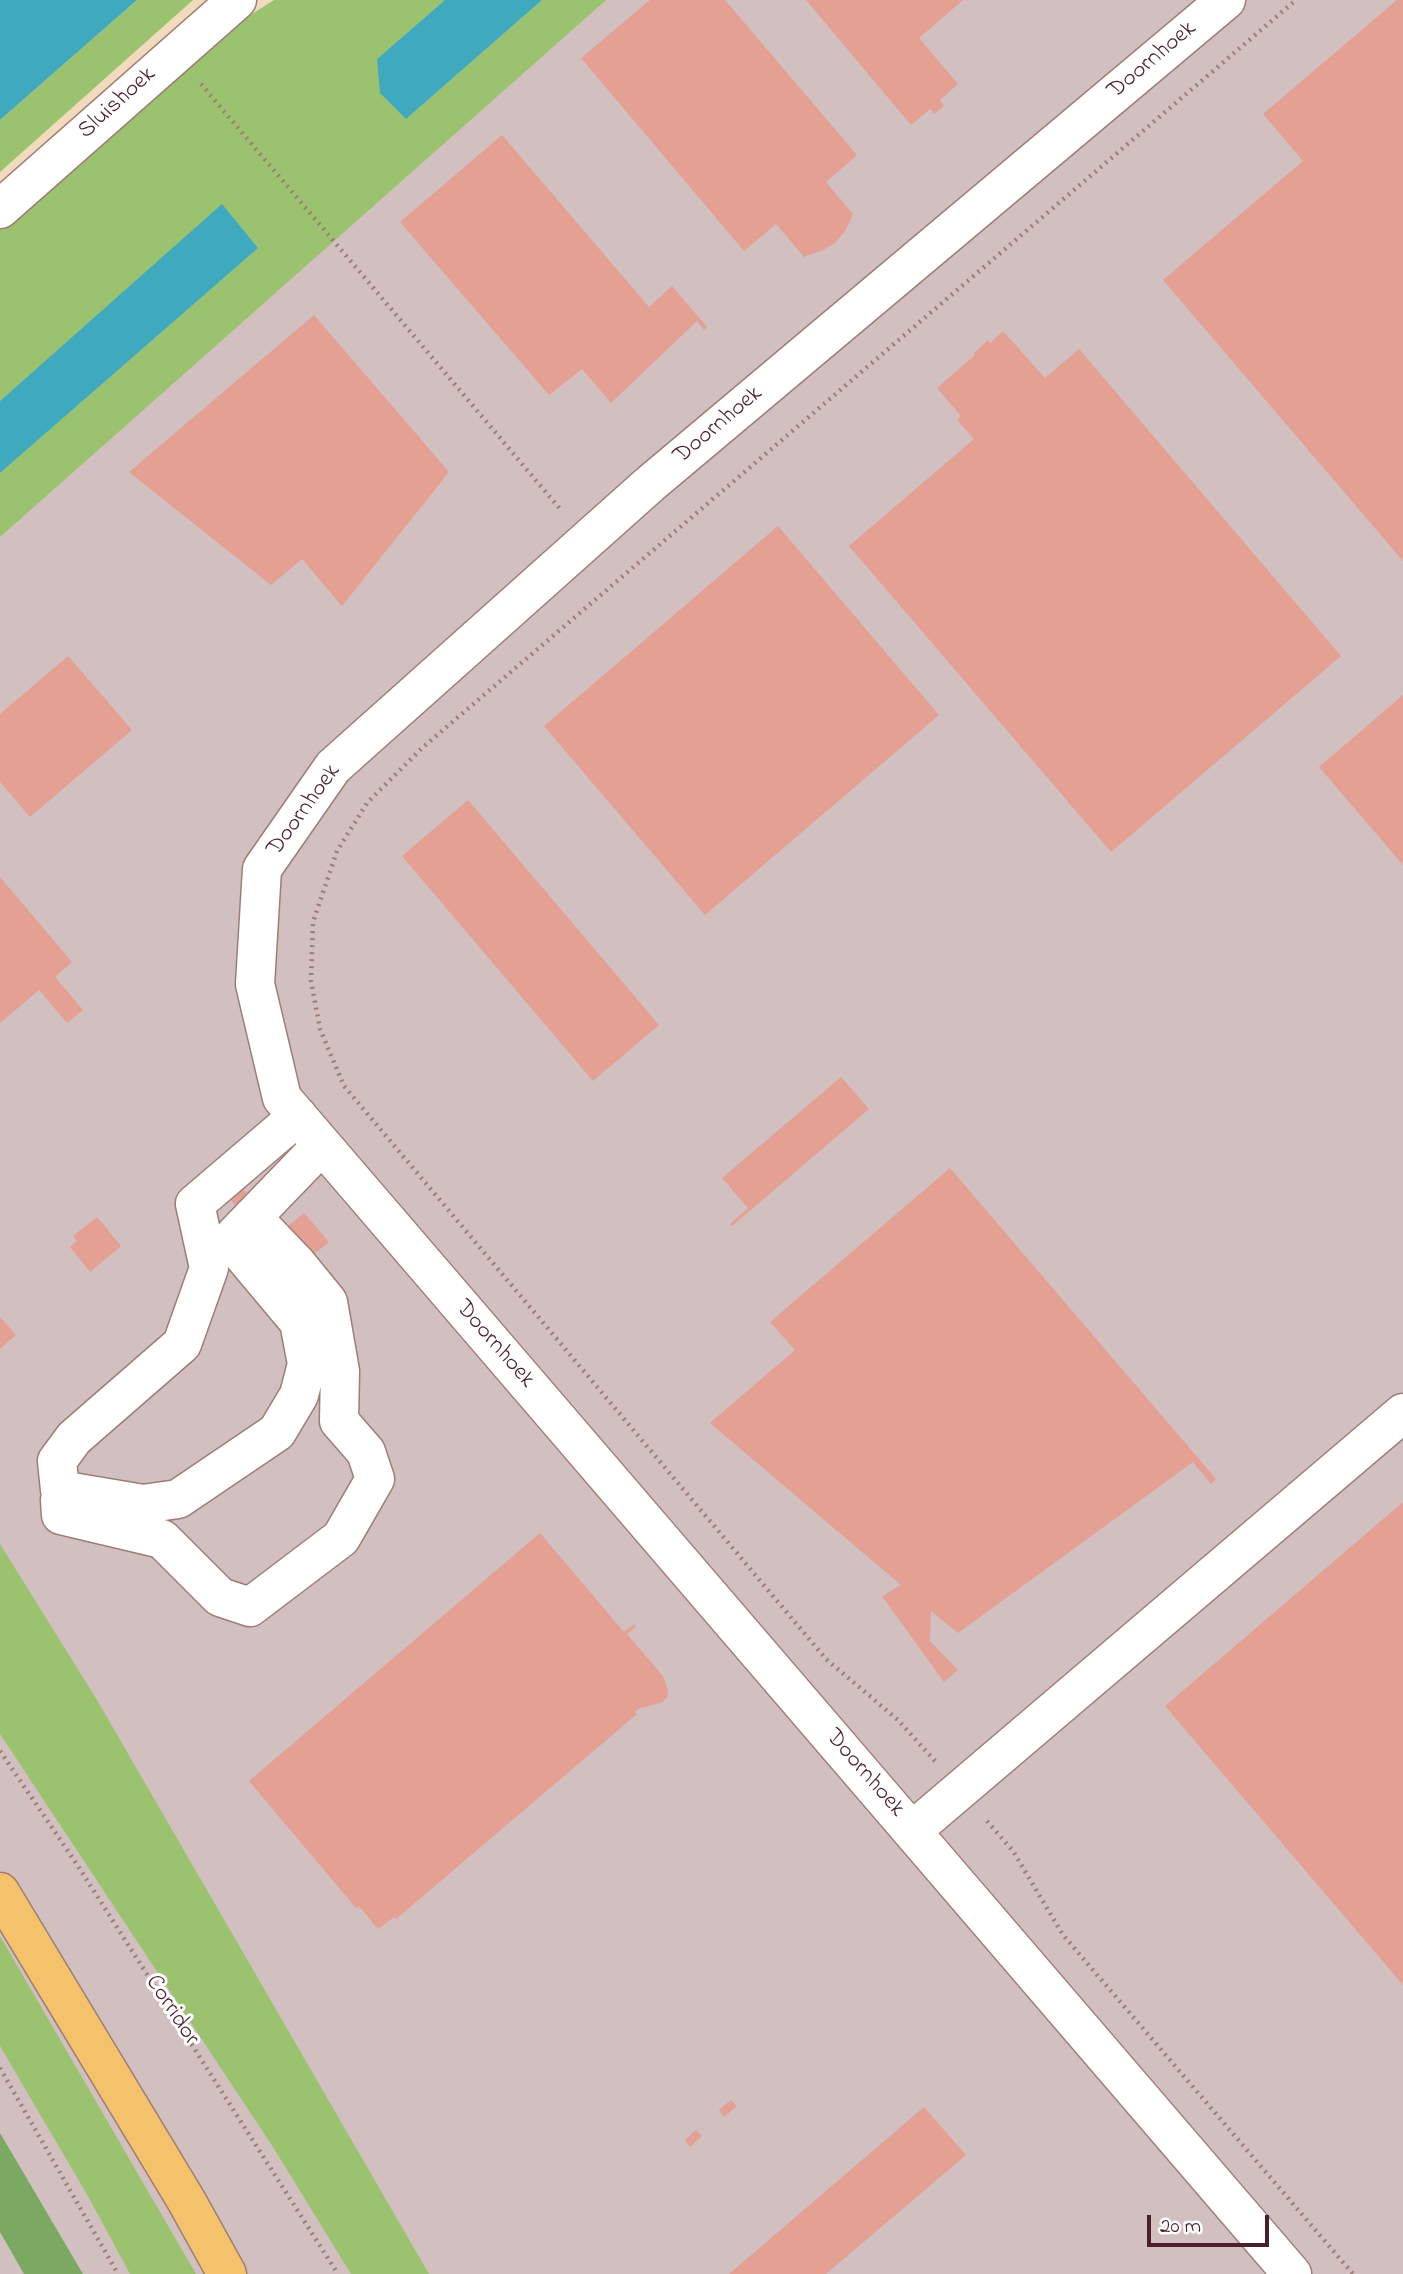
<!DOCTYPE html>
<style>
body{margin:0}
#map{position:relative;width:1403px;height:2274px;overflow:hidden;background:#f2dbbd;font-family:"Indie Flower",sans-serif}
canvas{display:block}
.scale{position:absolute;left:1147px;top:2215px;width:122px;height:32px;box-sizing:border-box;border:4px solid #4a1f2b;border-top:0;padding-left:9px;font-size:21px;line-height:24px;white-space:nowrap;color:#4a1f2b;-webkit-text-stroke:5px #fff;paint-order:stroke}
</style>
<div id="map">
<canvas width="1403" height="2274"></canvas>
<div class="scale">20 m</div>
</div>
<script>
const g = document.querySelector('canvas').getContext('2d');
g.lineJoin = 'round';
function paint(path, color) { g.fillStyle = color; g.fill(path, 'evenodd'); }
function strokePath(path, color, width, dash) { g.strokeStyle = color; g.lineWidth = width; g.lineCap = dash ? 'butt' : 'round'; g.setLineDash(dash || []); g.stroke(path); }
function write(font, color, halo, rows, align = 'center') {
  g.font = font + ' "Indie Flower",sans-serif'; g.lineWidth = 6; g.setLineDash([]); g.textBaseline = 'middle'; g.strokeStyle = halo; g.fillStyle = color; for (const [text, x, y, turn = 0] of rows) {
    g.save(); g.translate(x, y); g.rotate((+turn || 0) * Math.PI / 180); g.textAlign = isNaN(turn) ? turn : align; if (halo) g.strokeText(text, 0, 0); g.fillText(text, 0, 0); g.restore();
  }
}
const industrial = new Path2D(`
 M438 0H1403V2274H0V376Z`);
const green = new Path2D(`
 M137 0H193L0 172V120Z
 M274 0H445L377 59 406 119 542 0H606L0 537V473L258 248 222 205 0 401V229L223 32Z
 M0 1544 97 1700 429 2274H351L273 2147 0 1734Z
 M0 1936 196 2274H130L89 2198 0 2046Z`);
const forest = new Path2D(`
 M0 2133 83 2274H24L0 2232Z`);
const water = new Path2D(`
 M0 0H137L0 120Z
 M445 0H542L406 119 380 93 377 59Z
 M222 204 258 248 0 473V401Z`);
const building = new Path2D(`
 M650 0H725L857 155 826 182 853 214 845 231 835 243 823 250 804 257 776 224 744 251 581 58Z
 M806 0H963L919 38 958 84 940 100 944 106 934 114 930 109 911 125Z
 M1397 0H1403V561L1163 280 1303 161 1263 114Z
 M502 135 649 307 672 286 707 327 704 330 697 321 611 403 582 369 549 395 400 222Z
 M314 315 449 472 342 606 302 559 271 585 129 472Z
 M1003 331 1045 378 1079 349 1341 656 1111 852 849 546 974 439 957 420 961 416 937 388 975 355 974 353 988 340 990 343Z
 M778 526 939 715 705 915 544 726Z
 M68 656 132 730 30 817 0 782V714Z
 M1403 695V865L1319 767Z
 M468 800 659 1025 593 1081 402 856Z
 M0 877 72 962 55 977 83 1010 67 1023 39 990 0 1023Z
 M841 1077 869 1109 732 1226 730 1224 748 1208 722 1178Z
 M950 1168 1216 1479 1211 1484 1193 1462 958 1633 931 1611 930 1641 958 1670 944 1682 882 1596 901 1585 710 1423 795 1350 770 1322Z
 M236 1181 248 1195 235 1205 223 1191Z
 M304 1213 329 1242 313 1255 288 1226Z
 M97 1217 121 1246 90 1272 70 1247 77 1241 73 1236Z
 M0 1317 16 1335 0 1349Z
 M1403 1502V1985L1165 1706Z
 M540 1533 624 1632 634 1624 636 1626 627 1634 663 1676 668 1691 667 1698 661 1703 638 1709 635 1712 637 1714 396 1919 394 1917 378 1929 359 1906 356 1908 249 1781Z
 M731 2100 737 2106 724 2117 719 2110Z
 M924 2107 966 2155 826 2274H729Z
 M696 2130 702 2136 690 2147 685 2140Z`);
const path = new Path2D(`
 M201 84 561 510
 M0 1751 76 1863 338 2274
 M935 1761 898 1720 826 1659 344 1086 320 1029 311 981 313 922 337 851 367 803 422 748 1296 0
 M987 1821 1013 1851 1063 1935 1353 2274
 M0 2068 118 2274`);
const minor = new Path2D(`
 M1226 0 650 484 333 767 262 869 255 984 282 1098 1292 2274
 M0 209 237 0
 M298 1116 195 1204 209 1268 182 1344 74 1438 57 1461 60 1490 143 1504 178 1499 277 1432 299 1395 307 1364 299 1322 237 1248 235 1235 322 1145
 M60 1500 61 1515 162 1539 220 1597 250 1607 341 1538 375 1479 366 1452 339 1421 340 1371 328 1302 297 1264 252 1217
 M913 1830 1403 1413`);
const major = new Path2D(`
 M0 1892 186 2200 227 2274`);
const streetNames = [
 ["Doornhoek",1153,61,-40],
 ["Sluishoek",118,104,-42],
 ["Doornhoek",719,426,-40],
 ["Doornhoek",305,811,-54],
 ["Doornhoek",494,1345,49],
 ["Doornhoek",864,1774,49],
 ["Corridor",171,2011,57]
];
paint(industrial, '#d2bfc0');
paint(green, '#9bc36f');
paint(forest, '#7ca962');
paint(water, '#3fa9be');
paint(building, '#e4a093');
strokePath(minor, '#9e7d74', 41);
strokePath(major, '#9e7d74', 41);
strokePath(path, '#9e7d74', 4.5, [2, 5]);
strokePath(minor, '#fff', 38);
strokePath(major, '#f3c26a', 38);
write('24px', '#4a1f2b', '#fff', streetNames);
</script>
